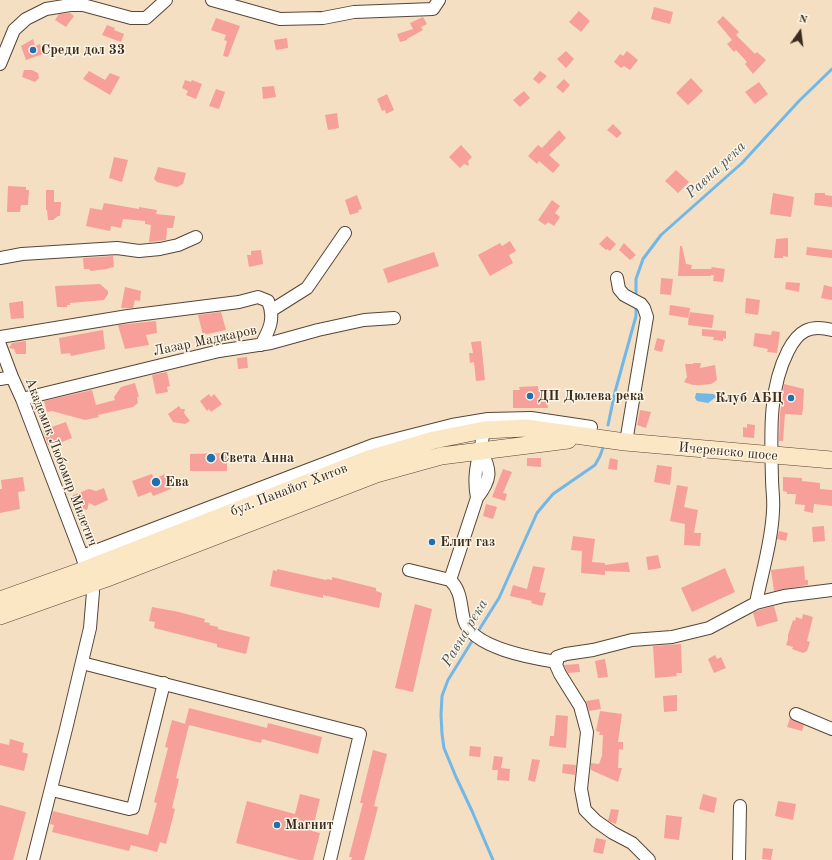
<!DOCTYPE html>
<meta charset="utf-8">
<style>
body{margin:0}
#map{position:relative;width:832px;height:860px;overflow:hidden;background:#f4dfc2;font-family:"Old Standard TT",serif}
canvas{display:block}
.north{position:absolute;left:780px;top:12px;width:40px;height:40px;-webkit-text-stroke:3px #fcf5e5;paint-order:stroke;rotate:14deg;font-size:11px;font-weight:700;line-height:16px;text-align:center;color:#3b2a1e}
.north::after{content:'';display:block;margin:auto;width:14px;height:18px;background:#3b2a1e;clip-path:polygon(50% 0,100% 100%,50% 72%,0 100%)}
</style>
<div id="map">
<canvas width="832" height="860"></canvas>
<div class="north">N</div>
</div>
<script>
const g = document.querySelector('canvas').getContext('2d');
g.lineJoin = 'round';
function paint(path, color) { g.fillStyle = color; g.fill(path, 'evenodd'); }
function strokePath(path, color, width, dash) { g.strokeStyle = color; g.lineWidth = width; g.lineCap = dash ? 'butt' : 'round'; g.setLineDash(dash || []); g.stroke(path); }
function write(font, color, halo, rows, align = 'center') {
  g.font = font + ' "Old Standard TT",serif'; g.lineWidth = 3; g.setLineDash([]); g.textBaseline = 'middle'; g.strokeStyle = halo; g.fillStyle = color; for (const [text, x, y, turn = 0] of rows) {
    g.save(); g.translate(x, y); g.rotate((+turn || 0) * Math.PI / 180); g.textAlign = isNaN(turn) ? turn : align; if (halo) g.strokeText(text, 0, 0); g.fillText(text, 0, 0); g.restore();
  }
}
const water = new Path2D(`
 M696 393 714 394 716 397 708 403 697 401 695 398Z`);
const stream = new Path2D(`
 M636 297V279L643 259 661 235 742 163 799 101 832 69
 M608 425 615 392 636 316V306
 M477 633 499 598 537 513 553 494 595 465 600 456 604 445
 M474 638 448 680 442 696 441 715 442 734 444 748 456 777 472 811 493 860`);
const building = new Path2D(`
 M654 7 673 12 670 24 651 19Z
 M579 11 590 21 581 32 569 22Z
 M70 13 74 16 66 27 55 20 59 14Z
 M723 16 739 32 736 35 755 54 757 52 766 60 753 74 745 64 747 62 736 50 734 52 727 44 732 40 717 22Z
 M423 17 427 24 421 27 423 30 407 39V40L400 42 397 34 413 29 410 23Z
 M216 18 240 26 228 57 223 56 227 41 224 40 226 35 211 30Z
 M107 25 115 28 114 30 124 34 121 42 102 35Z
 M287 38 288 48 276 50 274 40Z
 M33 39 35 46 40 44 43 54 26 60 21 46Z
 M566 51 574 59 566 68 557 59Z
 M627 51 638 60 630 70 624 66 621 68 614 62 620 54 623 56Z
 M24 70H32L38 73 39 78 35 82 22 77Z
 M89 71 105 80 110 73 120 77 110 95 83 79Z
 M540 71 547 76 539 84 533 79Z
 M691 78 703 91 688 105 676 93Z
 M564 79 570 85 563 93 556 87Z
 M185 80 191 82 192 80 202 84 196 99 186 95 188 91 182 88Z
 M759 82 768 94 755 104 745 92Z
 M274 86 276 97 263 99 262 87Z
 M216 89 225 92 219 109 209 106Z
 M524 91 530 98 520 107 513 100Z
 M387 94 394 110 386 114 385 110 382 111 377 99Z
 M337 113 339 128 328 130 325 115Z
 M613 124 622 133 617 138 607 130Z
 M559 130 566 138 549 155 560 165 553 173 539 161 537 164 528 156 538 145 542 148Z
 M461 145 472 157 468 161 469 166 464 164 460 168 449 157Z
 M114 157 128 160 122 182 109 178Z
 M158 167 186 173 183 184 177 187 157 182 154 179Z
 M676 170 689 182 678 193 665 181Z
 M8 186 26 187V190H29L28 205H21L20 212H7Z
 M46 190H54V202H61L60 216H58L53 220H48L47 210H46Z
 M773 193 794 197 791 217 770 214Z
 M815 193H825V195L832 196V207L814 205Z
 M357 195 362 209 358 210 359 212 350 215 345 200Z
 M552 200 560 206 555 213 560 217 554 226 548 222 545 225 538 220Z
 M104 203 139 209V207L157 210 156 214 175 216 173 228H167L166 240 149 242 151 225 145 224V221L123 219 121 228 111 226 110 231 86 226 90 208 102 210Z
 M607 236 616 244 610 251 607 249 606 250 599 244Z
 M788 238V257L783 256V258H774L776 239Z
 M510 241 516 251 509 255 513 263 490 276 478 255 500 243 502 246Z
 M624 243 636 255 630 260 619 250Z
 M680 246H682L686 264 692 265 691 269H711L712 267 725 269 723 282 713 281 714 275H711V276H678Z
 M807 247 832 250V258L806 255Z
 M261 250 263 264 249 267 247 255H251V251Z
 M434 252 439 266 388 283 383 269Z
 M113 256 114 267 109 268 107 269 91 271 89 269H84L83 258Z
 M661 278 673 279 671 295 660 294Z
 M786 282 800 283 799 292 785 289Z
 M100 284 108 291V294L104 300 70 303V305H67V307H57L55 286Z
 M824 285 832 287V300L821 298Z
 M125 287 141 291 140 301 135 300 133 308H121Z
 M746 298 760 300 758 315 745 313Z
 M23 301 24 318 11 319 9 303Z
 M670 305 690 308 689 318 669 315Z
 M221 312 226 330 203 335 198 315Z
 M689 312 714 315 712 328 688 325Z
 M156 321 157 333 146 335 149 345 125 349 118 325Z
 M702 329 726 331V339L723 338V341L713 340 714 337 702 336Z
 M103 330 105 349 71 356 70 353 61 354 59 338Z
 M772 331 780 332 777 353 767 352 768 349 753 346 755 333 771 335Z
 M657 338 665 340 662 352 654 350Z
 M26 341V354H16L14 349 9 348 12 343Z
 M481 341 485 380 476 381 474 362 470 363 469 353H473L471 342Z
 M247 357 248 368 238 369 237 358Z
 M693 363H701L700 368 715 365 717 380 711 384 701 385H693L684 382 687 377 685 364H693Z
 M167 372 170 386 167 387 168 392 156 394 152 375Z
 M135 383 139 397H137L138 403 133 407 98 415 99 417 85 420 52 411 47 412 44 401 92 390 96 405 115 400 114 397 121 387Z
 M784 384 804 389 803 408 802 415 785 414 783 441H779L780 414Z
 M538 386V389L547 388 548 408H513V390H520L519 387Z
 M209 394 211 397 214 394 222 404 211 412 209 409 207 411 200 401Z
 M179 406 181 409H185L184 413 190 421 185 424 173 422 168 414Z
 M640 410 651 412 646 428 637 425Z
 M66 422 72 438 57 444 56 442 48 445 43 430Z
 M747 424 755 425 754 438 743 437V427L747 428Z
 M227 453V471H190V454Z
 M527 458H541V467L527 466Z
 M610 458 618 460 617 470 608 469Z
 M657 465 672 467 670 485 654 482Z
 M503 469 512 472 503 493 507 494 505 501 492 497Z
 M152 474 154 479 165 474 171 489 153 496 151 492 138 497 132 481Z
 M23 477 25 491 18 492 20 509 0 513V489H2L1 480Z
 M783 477 802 478V481L820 483V489L832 490V506L814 504 813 513 804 511 805 505 795 504 796 494H787V492L783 491Z
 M677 485 688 487 684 507 698 510 694 533H701L700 546 684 545 685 524 670 521Z
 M104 488 108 500 95 506 89 503 87 510 84 509 83 515 77 517 70 501 73 495 89 489 96 491Z
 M486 504 497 507 493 519 483 516Z
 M824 526 825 541 813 542 812 527Z
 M779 531 788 533 786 541 777 539Z
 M573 536 595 539 592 562 605 563V565L628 562 630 572 605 571V575L581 573 582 551 571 550Z
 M658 555 661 568 648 570 646 557Z
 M533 566 545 568 539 592 546 593 542 606 531 603 532 601 510 596 513 585 527 589Z
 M804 566 805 580H808V585L774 591 771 570Z
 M725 568 735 592 692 612 681 588Z
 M277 569 326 580 327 579 332 580V577L376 588V591L382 593 379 608 323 595V598L270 586 273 570 277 571Z
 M415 604 432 609 413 692 395 688Z
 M774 606 778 621 757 627 753 613 759 610Z
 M152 607 179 612 205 619 204 622 210 623 209 625 218 627V629L250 637 246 654 217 647V644L154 628 155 622 149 621Z
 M803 614 813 617 807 641 810 642 807 651 803 653 792 649 793 647 786 645 788 639V635L793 620 795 621 796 617 802 619Z
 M681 644 682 673H676L677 676 655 678 653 646Z
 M715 655 717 659 721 657 726 668 714 673 708 659Z
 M605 659 608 677 598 678 595 661Z
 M579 664 580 672 568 673 564 665Z
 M677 695V711L664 712 663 696Z
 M599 699 601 709 589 711 586 701Z
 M189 708 267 728 268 723 322 737 318 754 262 739 261 743 185 724Z
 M600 711 622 714 618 742H623V750L619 749 618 768H622L618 782 591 770V763L599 764 602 756 603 735H599L600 732 596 731Z
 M556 715 568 716 566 748 549 746 550 736H554Z
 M790 718 804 725 802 731 787 727Z
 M172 720 189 725 176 778 179 779 172 808 175 809 166 844 160 842 157 852 131 845 129 851 52 832 54 825 50 824 53 811 148 835 157 803 154 802 168 748 165 747Z
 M10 739 24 743 22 752 28 754 24 771 0 765V743L9 745Z
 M470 746 481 747 480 757 469 756Z
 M373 750 387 754 374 806 378 807 364 860H351L352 857H349L363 803H360Z
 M494 756 503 757 501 768 510 769 509 781 497 780 498 770H492Z
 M532 759 540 760 535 782 528 780Z
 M563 764 576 765 575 775 562 773Z
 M300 794 320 799 312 831 320 833 313 860H299L236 843 247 801 295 814Z
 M703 794 717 798 714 813 699 809Z
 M778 801 796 804 793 820 775 816Z
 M0 805 26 812 13 860H0Z
 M611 809 619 810 616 824 608 821Z
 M666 815 682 817 679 840 664 838Z
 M596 838 606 840 603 854 593 852Z
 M763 848 773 849 771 860 762 859Z`);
const street = new Path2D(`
 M212 0 280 19 323 18 354 12 433 9 439 0
 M0 64 14 30 26 19 46 9 70 5H83L131 18H146L166 0
 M0 258 22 254 117 248 139 251 160 249 178 245 196 237
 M617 278 619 289 624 295 641 304 644 308 647 317 626 442
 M272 310 307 288 345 233
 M832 330C810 324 798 331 788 351 768 390 771 436 772 479 772 489 774 500 773 510 772 541 762 572 756 603L784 596 832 590
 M0 337 128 316 239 302 258 297 268 301C275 318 270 329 261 345
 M0 345 12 377
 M0 379 12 377 22 399 82 556 93 592 90 628 66 729 33 860
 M22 399 219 351 271 343 318 330 364 320 394 318
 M477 498C472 471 480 456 484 430
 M82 556 373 445 452 425 488 419 531 418 591 427
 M409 570 450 580 477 498C491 480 492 471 481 451
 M450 580C462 591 460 605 464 620 472 648 532 658 557 662
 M82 663 360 734 330 860
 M796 714 832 729
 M52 790 129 809 133 808 164 683
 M649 860 632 843 613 833 596 821 585 810 581 789 587 732 580 706 560 674 556 665 557 657 566 654 593 650 632 640 672 637 709 628 756 603
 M739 860 740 806`);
const secondary = new Path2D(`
 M0 600 87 569 369 459 434 440 484 430 526 428 625 442 832 460
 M0 616 107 578 376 474 441 456 568 440`);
const markers = [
 [33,50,4,"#1f6fb2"],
 [530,396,4,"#1f6fb2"],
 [791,398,4,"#1f6fb2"],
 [211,458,5,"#1f6fb2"],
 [156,482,5,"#1f6fb2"],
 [432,542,4,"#1f6fb2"],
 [277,825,4,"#1f6fb2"]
];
const poiNames = [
 ["Среди дол 33",41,50],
 ["ДП Дюлева река",538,396],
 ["Клуб АБЦ",783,398,"right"],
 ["Света Анна",220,458],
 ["Ева",165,482],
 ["Елит газ",440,542],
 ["Магнит",285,825]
];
const streetNames = [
 ["Лазар Маджаров",205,341,-12],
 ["Ичеренско шосе",728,452,5],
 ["Академик Любомир Милетич",61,462,69],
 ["бул. Панайот Хитов",289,490,-21]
];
const waterNames = [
 ["Равна река",716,170,-43],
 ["Равна река",465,633,-59]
];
paint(water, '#71b7e8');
strokePath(stream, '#71b7e8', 3);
paint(building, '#f6a099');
strokePath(street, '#574537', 14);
strokePath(secondary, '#574537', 18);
strokePath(street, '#fff', 12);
strokePath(secondary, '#fbe7c3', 17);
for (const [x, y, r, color] of markers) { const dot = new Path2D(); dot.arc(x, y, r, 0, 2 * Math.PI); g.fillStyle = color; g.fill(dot); strokePath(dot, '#fcf5e5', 1.5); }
write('bold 14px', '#3b2a1e', '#fcf5e5', poiNames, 'left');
write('14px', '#3b2a1e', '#fcf5e5', streetNames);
write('italic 15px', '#4b545b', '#fcf5e5', waterNames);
</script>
